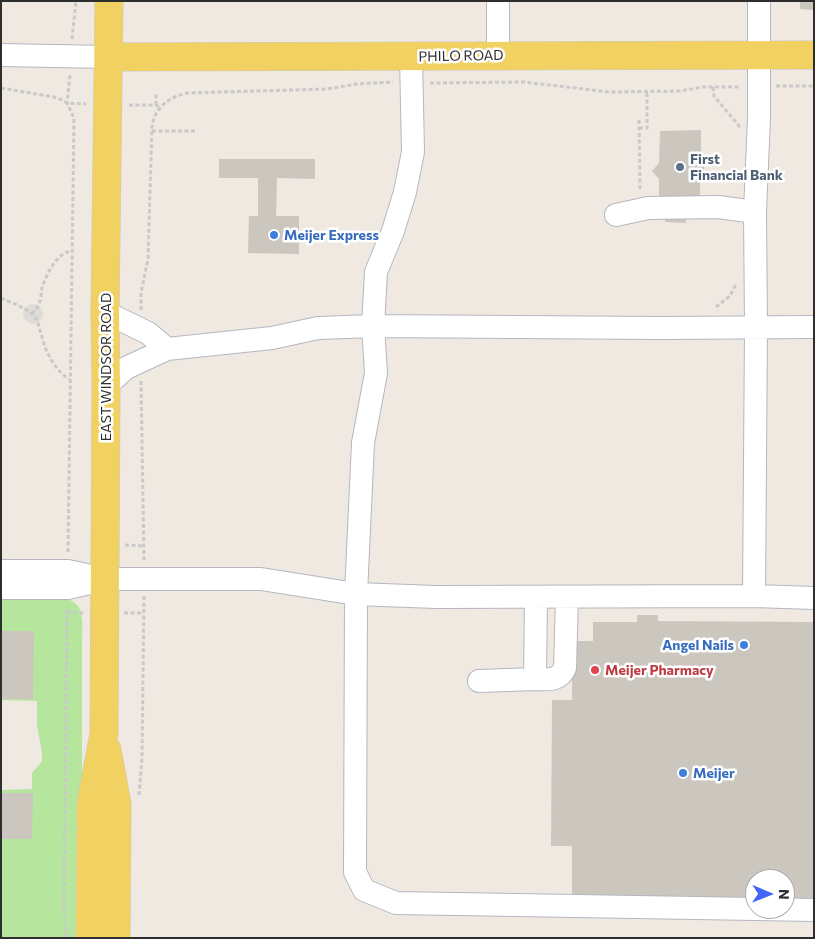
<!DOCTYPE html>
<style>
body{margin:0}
#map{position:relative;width:815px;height:939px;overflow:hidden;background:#efe9e1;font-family:Commissioner,sans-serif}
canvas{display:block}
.frame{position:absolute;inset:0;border:2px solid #2e2e2e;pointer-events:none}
.north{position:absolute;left:745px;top:869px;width:50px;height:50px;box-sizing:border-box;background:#fff;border:1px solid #ababab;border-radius:50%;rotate:91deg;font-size:14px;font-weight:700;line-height:20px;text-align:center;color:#2e2e2e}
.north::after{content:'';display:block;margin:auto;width:18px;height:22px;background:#4264fb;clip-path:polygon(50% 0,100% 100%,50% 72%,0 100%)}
</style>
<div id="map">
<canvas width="815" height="939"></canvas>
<div class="frame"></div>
<div class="north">N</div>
</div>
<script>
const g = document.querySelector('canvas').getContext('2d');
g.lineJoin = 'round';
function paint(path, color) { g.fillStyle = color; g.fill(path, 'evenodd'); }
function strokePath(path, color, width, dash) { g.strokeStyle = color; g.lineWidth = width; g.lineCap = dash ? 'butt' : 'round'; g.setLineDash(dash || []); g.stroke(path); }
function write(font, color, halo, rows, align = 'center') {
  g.font = font + ' Commissioner,sans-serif'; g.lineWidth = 5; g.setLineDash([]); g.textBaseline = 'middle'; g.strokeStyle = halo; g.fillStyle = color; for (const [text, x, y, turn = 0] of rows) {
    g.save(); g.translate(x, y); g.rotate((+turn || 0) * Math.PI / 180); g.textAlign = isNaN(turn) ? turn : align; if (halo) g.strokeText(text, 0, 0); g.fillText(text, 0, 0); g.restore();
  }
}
const green = new Path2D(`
 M1 596C20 596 66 590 78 606 84 615 82 631 82 642V938H1V790L32 789V773L42 761V753L37 725V701L1 700Z`);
const plaza = new Path2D(`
 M23 314a10 10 0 1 1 20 0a10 10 0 1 1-20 0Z`);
const building = new Path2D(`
 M800 1H814V10L800 9Z
 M701 130V159H704V174H700V197H686V223L665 222V197H659V179L652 171 659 163 660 131Z
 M219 159H315V179L277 178 276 216H299V254L248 253 249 216H258V178H219Z
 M637 615H658V621L814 622V905H785V879H755V905L572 903V846H551L552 700H572V641H593V622H637Z
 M1 631H34L33 699H1Z
 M1 793H33L32 839H1Z`);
const path = new Path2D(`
 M72 39 76 1
 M430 83 524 82 610 92 680 91 703 87H740
 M776 86H814
 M713 87 714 96 740 127
 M1 88 54 97 62 100 67 103 86 104
 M129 105H156L160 108
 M156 105V94
 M639 120 640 188H641
 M639 128H647V92
 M152 131H195
 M1 298C12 303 25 307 33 315 39 322 39 328 42 337 46 353 55 370 69 379
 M716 307 730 296 736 284
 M141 310V293L148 259 152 126C155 107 170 96 189 93L327 89 357 84 393 82
 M32 314C34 311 38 307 39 304 41 299 41 293 42 288 46 275 57 252 72 251
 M141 381 144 560
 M125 545 144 546
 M68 552 74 118 67 103 70 75
 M67 612 83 613
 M124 613H144
 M139 795 142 758 144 596
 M66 938 64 907 67 606`);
const minor = new Path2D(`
 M1 55 109 57
 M498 56V1
 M411 57 413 152 405 192 393 231 376 272 373 326 376 373 363 443 356 594 355 872 364 890 396 903 755 909
 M616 215 648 208 718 207 755 212
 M105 312 148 333 167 349
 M106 386 126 368 167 349 272 338 318 328 373 326 660 328 814 327
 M1 571H68L105 579H261L356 594 436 597 754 596 814 598
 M1 588H68L99 581
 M754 596 756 328 755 212 759 117V1
 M535 679C547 679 559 682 565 668L567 597
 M479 681 535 679 536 597
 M755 909 814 910`);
const major = new Path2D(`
 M109 57 814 55
 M107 750 117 804 116 938
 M90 938 91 803 104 734 106 386 105 312 109 1`);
const markers = [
 [680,167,5,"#5c6f8a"],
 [274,235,5,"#3f7fe0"],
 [744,645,5,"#3f7fe0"],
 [595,670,5,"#e0444e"],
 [683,773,5,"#3f7fe0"]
];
const streetNames = [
 ["PHILO ROAD",461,56,-1],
 ["EAST WINDSOR ROAD",106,367,-90]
];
const serviceNames = [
 ["First",690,159],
 ["Financial Bank",690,175]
];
const shopNames = [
 ["Meijer Express",284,235],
 ["Angel Nails",734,645,"right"],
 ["Meijer",693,773]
];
const healthNames = [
 ["Meijer Pharmacy",605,670]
];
paint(green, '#b6e59e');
paint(plaza, '#dfdcd8');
paint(building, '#cbc7bf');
strokePath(minor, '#b4b7c1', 24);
strokePath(major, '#c9c9c9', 29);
strokePath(path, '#c9c9c9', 3, [4, 2.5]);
strokePath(minor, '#fff', 22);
strokePath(major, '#f2d163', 28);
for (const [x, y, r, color] of markers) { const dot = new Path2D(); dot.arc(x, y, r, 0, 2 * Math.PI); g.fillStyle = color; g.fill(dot); strokePath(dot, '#fff', 2); }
write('14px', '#2e2e2e', '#fff', streetNames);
write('bold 14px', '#4e5e75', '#fff', serviceNames, 'left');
write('bold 14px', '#366cbe', '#fff', shopNames, 'left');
write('bold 14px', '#be3a42', '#fff', healthNames, 'left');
</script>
